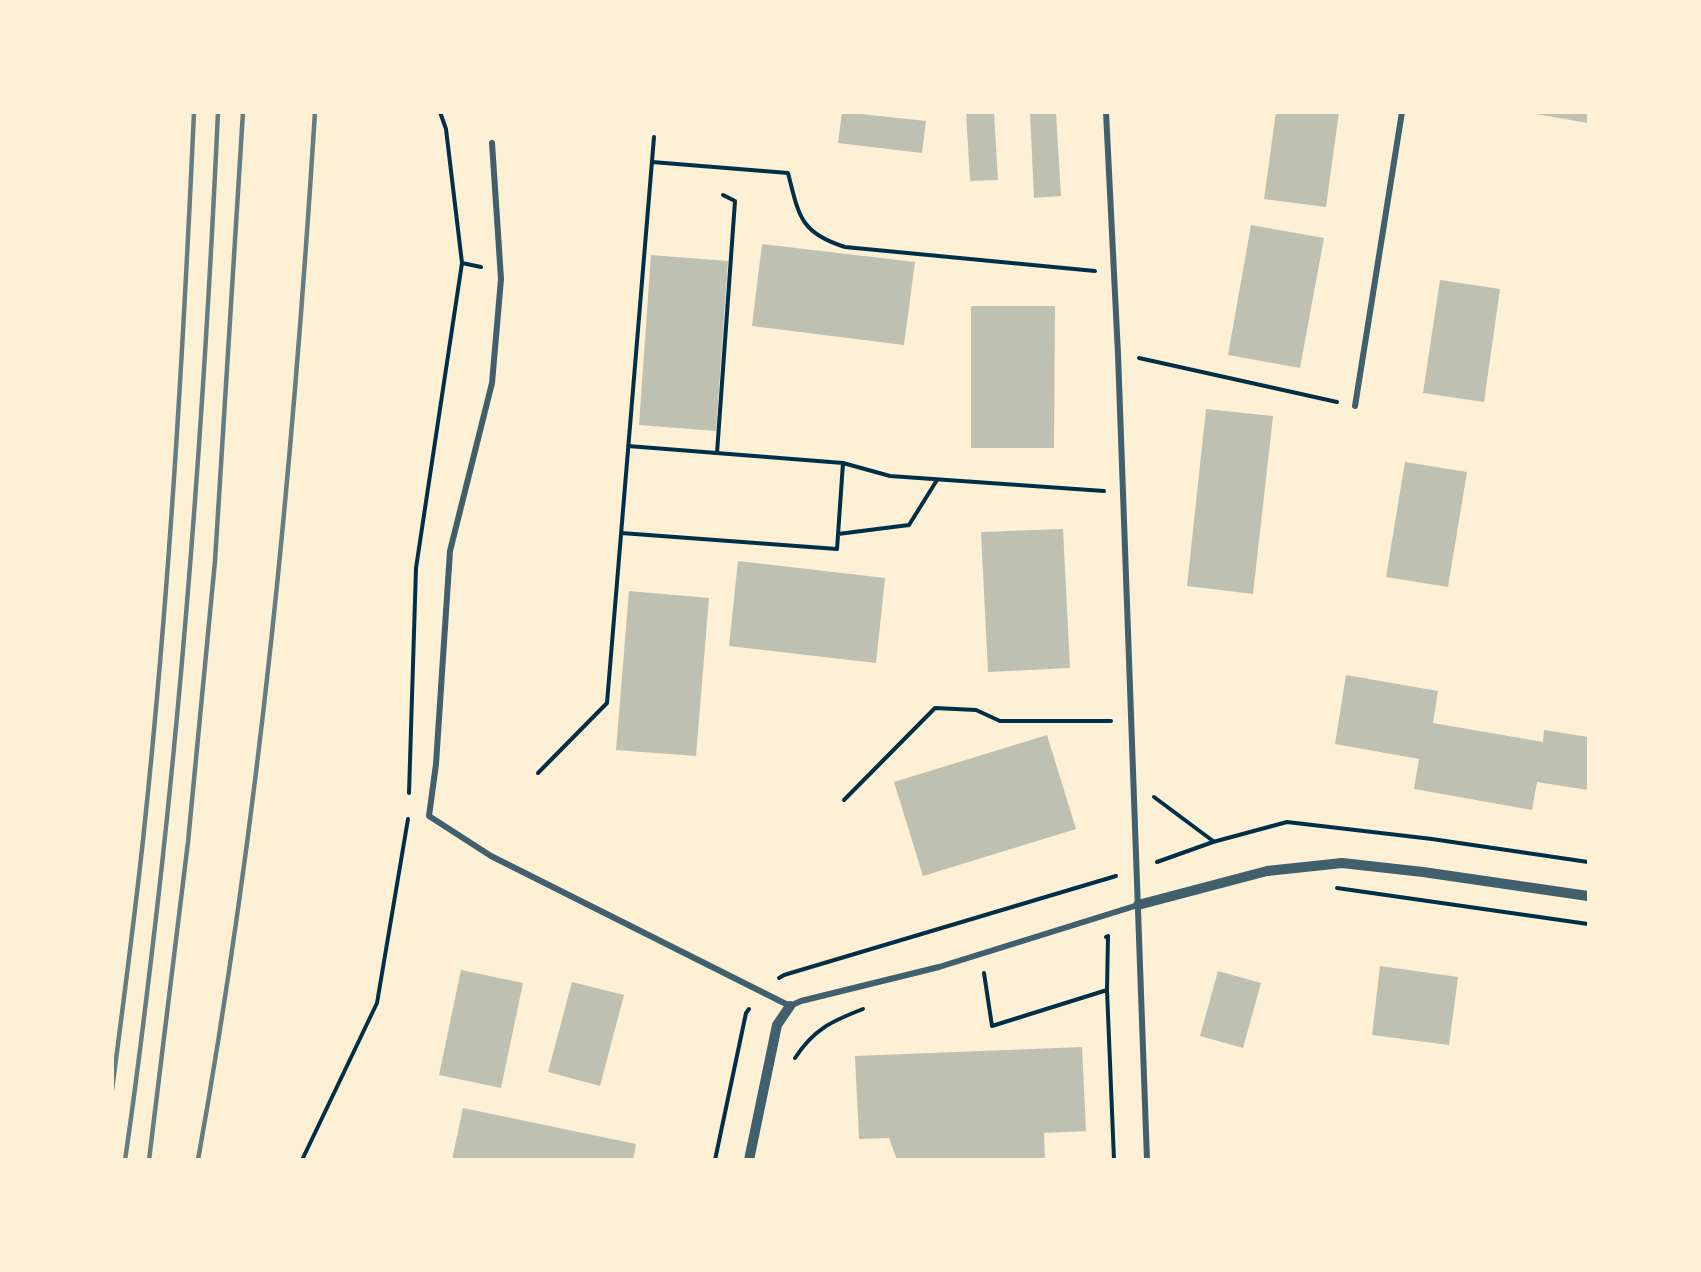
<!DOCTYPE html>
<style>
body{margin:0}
#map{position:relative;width:1701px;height:1272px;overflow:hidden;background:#fdf0d5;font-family:Mulish,sans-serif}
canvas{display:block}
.frame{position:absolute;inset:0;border:114px solid #fdf0d5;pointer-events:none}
</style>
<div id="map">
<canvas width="1701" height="1272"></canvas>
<div class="frame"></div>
</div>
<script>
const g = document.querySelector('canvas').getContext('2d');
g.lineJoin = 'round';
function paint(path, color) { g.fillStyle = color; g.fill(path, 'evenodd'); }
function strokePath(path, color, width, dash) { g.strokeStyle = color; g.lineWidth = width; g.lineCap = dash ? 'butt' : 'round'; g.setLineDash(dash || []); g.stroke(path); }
const building = new Path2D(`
 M842 112 926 121 922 153 838 143Z
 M966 112H994L998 180 970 181Z
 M1030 112H1056L1061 196 1034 198Z
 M1276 112H1339L1326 207 1264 199Z
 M1536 112H1588V123L1536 114Z
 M1251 225 1324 238 1300 368 1228 355Z
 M762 244 915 262 904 345 752 326Z
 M651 255 728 261 716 431 639 425Z
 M1440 280 1500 289 1484 402 1423 393Z
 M971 306H1055L1054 448H971Z
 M1206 409 1273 416 1253 594 1187 586Z
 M1405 462 1467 472 1448 587 1386 577Z
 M1063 529 1070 668 988 672 981 532Z
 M738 561 885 578 876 663 729 646Z
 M629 591 709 598 696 756 616 750Z
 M1346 675 1438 691 1433 723 1543 742 1544 730 1588 737V790L1537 782 1532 810 1414 789 1419 759 1335 744Z
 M1047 735 1076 829 923 876 894 782Z
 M1380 966 1458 977 1449 1045 1372 1035Z
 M461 970 523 983 501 1088 439 1075Z
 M1218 971 1261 983 1243 1048 1200 1036Z
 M572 982 624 995 600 1086 548 1072Z
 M1082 1047 1086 1131 1044 1133 1045 1160H897L889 1138 859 1139 855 1056Z
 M463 1108 636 1144 633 1160H452Z`);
const path = new Path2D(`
 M652 162 788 173C799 216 800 233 845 247L1095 271
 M462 263 481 267
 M1139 358 1337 402
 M628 446 843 463 890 476 1104 491
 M717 453 735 201 723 195
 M621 533 837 549 843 463
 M838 534 909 525 937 480
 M538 773 607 703 654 137
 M409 793 416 568 462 263 446 129 440 112
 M1154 797 1213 841
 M844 800 935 708 976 710 1000 721H1111
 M1157 862 1213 842 1287 822 1432 839 1588 862
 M1337 888 1588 924
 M1106 937 1108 936 1107 990 1114 1160
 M984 973 992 1026 1107 990
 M779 978 784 975 1116 876
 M795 1058C814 1029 832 1021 863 1009
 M302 1160 377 1003 408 819
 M715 1160 746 1013 749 1009`);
const minor = new Path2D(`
 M1106 112 1118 354 1147 1160
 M492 143 501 279 492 383 450 551 436 764 429 816 491 856 790 1006 801 1001 939 967 1138 905
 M1355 406 1402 112`);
const tertiary = new Path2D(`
 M1138 905 1267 871 1342 863 1423 872 1588 896
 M749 1160 777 1025 790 1006`);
const rail = new Path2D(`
 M112 1090C123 1006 134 923 143 840 169 598 183 355 194 112
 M125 1160C135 1093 143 1027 151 960 185 679 205 396 218 112
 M149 1160 188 842 215 561 243 112
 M198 1160C260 814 293 463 315 112`);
paint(building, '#bec0b2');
strokePath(path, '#003049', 4);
strokePath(minor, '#3f606c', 6);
strokePath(tertiary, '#3f606c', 10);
strokePath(rail, '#657d81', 4.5);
</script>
